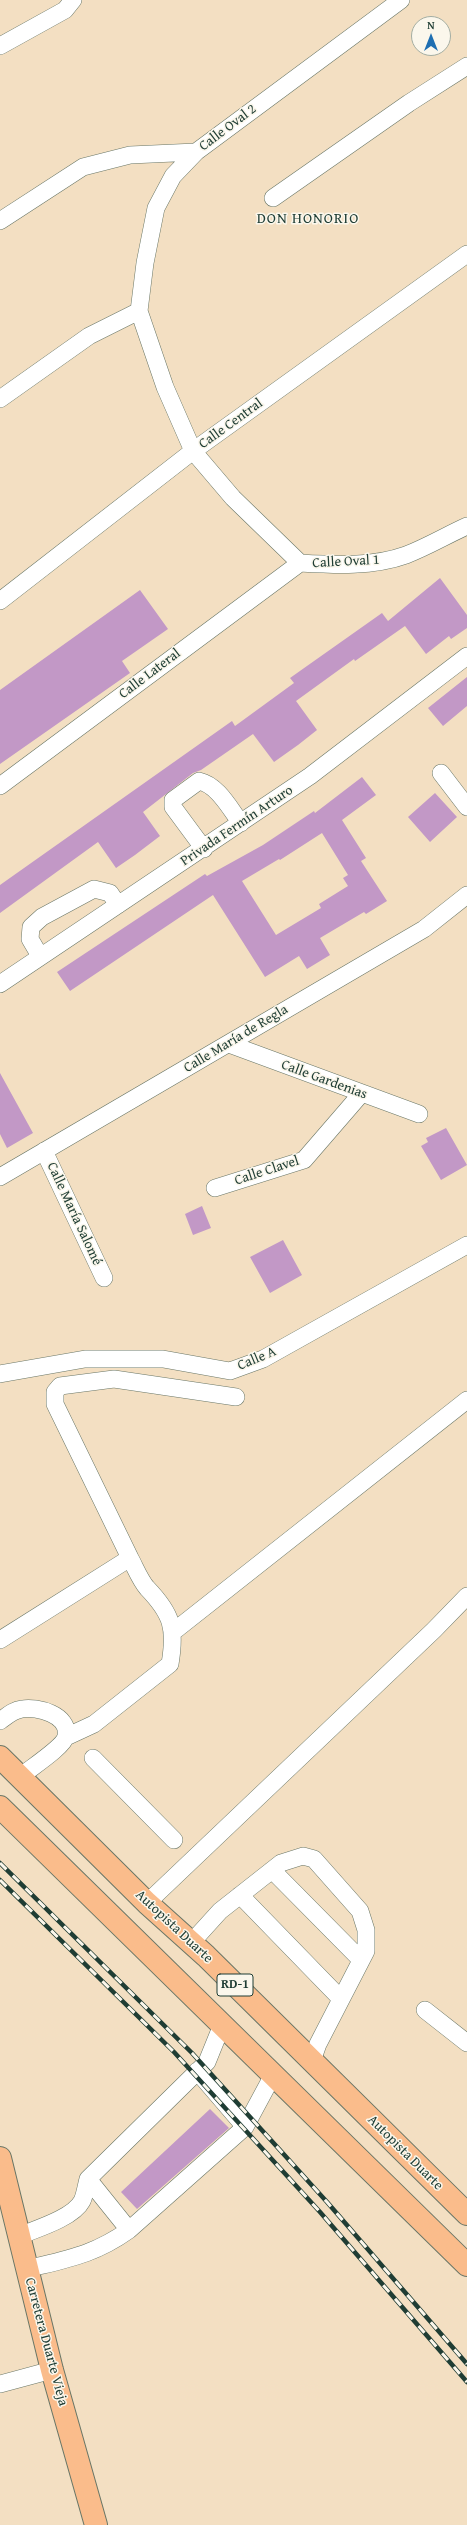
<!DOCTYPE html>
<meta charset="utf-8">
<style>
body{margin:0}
#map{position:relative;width:467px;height:2525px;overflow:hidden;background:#f3dfc2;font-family:"Gentium Book Plus",serif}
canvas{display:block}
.north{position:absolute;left:411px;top:16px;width:40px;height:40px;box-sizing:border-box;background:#fbf7ec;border:1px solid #a3ada2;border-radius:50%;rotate:0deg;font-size:11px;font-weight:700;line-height:16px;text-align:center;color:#1f3d34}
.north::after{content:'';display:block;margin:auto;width:14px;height:18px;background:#1f6fb2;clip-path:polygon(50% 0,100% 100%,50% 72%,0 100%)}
</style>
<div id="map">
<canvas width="467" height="2525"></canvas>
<div class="north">N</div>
</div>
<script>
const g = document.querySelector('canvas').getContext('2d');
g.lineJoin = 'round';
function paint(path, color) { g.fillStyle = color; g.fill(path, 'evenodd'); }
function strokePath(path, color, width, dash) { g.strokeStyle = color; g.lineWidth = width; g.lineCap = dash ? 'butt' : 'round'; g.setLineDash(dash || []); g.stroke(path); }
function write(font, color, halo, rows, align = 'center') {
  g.font = font + ' "Gentium Book Plus",serif'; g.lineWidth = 3; g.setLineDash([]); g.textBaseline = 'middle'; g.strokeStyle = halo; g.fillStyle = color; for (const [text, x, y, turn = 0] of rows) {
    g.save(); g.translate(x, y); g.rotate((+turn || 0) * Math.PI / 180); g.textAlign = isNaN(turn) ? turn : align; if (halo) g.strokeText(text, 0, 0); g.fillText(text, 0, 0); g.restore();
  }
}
const building = new Path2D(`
 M440 578 467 615V628L451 639 449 636 426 654 405 626 355 661 354 659 296 701 317 730 298 745 274 762 253 734 201 770 193 773 143 812 160 836 135 855 116 868 98 842 0 913V885L232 721 235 726 294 683 290 678 382 613 388 621Z
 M140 590 168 629 122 661 130 673 0 764V690Z
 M467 677V706L443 726 428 708Z
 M362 777 376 795 342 820 366 858 361 861 387 901 366 914 364 912 320 938 330 955 307 969 299 956 265 977 213 895 70 991 57 972 205 874 207 876 263 845 314 811 315 813ZM322 833 348 875 343 878 348 886 319 904 321 908 276 935 242 881 279 859 280 860Z
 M435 793 457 817 430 842 408 817Z
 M0 1073 33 1133 7 1148 0 1134Z
 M446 1128 467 1165 441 1180 421 1146 428 1142 426 1138Z
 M202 1206 211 1228 193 1235 185 1214Z
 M283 1240 302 1275 270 1293 250 1257Z
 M210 2109 229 2128 137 2209 121 2192Z`);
const minor = new Path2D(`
 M401 0 196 152 173 176 156 208 145 263 139 311 165 387 193 451 233 498 300 563C335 565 373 567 406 555 427 547 447 535 467 526
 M0 46 65 10 73 0
 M273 198 409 103 467 66
 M0 221 83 167 130 155 196 152
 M0 399 89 336 139 311
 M0 601 193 451 467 254
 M441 773 467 807
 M0 786 300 563
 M204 849 173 807V800L199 781C218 785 230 809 241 823
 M40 956 30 939 31 927 42 917 94 889 110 893 118 905
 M0 984 310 776 467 656
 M229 1044 419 1114
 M44 1151 104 1278
 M0 1177 424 929 467 895
 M215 1188 304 1160 361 1094
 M0 1374 85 1359H163L230 1371 263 1359 467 1245
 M130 1558 55 1404V1392L60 1386 114 1379 236 1397
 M173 1632 467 1400
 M0 1640 130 1558C135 1567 140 1580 147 1588 172 1614 176 1628 170 1664L94 1724 66 1737
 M0 1721C7 1716 13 1710 22 1709 37 1706 70 1715 66 1736 64 1747 29 1769 20 1777
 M93 1758 174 1840
 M272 1870 361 1960
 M240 1895 341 1999
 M147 1903 434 1630 467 1596
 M191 1943 220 1911 281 1863 303 1856 314 1859 360 1911 366 1930V1951L318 2044 312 2061
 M425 2010 467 2043
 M197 2071 245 2127
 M88 2179 129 2230
 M19 2236C36 2229 73 2218 82 2201 85 2195 86 2186 88 2179L207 2062 222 2025
 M27 2269C67 2259 94 2255 129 2230L245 2127 273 2075
 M0 2384 52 2370`);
const major = new Path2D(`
 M0 2158 52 2370 96 2525`);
const highway = new Path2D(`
 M0 1757 147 1903 206 1956 467 2214
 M0 1807 467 2265`);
const rail = new Path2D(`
 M0 1863 192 2053 327 2202 467 2364
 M0 1880 174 2052 320 2212 467 2382`);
const shields = [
 [235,1985,36]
];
const shieldNames = [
 ["RD-1",235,1985]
];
const streetNames = [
 ["Calle Oval 2",228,128,-37],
 ["Calle Central",231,424,-36],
 ["Calle Oval 1",346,562,-3],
 ["Calle Lateral",150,674,-37],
 ["Privada Fermín Arturo",237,826,-34],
 ["Calle María de Regla",236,1039,-31],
 ["Calle Gardenias",324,1080,20],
 ["Calle Clavel",267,1171,-18],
 ["Calle María Salomé",74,1214,65],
 ["Calle A",257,1359,-23],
 ["Autopista Duarte",174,1927,43],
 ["Autopista Duarte",405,2153,45],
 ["Carretera Duarte Vieja",46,2342,75]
];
const neighbourhoodNames = [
 ["DON HONORIO",308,219]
];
paint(building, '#c298c6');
strokePath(minor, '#697666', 18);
strokePath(major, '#697666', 24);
strokePath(highway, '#697666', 24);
strokePath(minor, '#fff', 17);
strokePath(major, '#fabc8b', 22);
strokePath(highway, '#fabc8b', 22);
strokePath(rail, '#1f3d34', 4.5);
strokePath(rail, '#fbf7ec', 3, [9]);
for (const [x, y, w] of shields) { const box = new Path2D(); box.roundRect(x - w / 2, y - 11, w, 22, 3); g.fillStyle = '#fbf7ec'; g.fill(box); strokePath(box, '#1f3d34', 1); }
write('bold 13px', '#1f3d34', null, shieldNames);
write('14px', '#1f3d34', '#fbf7ec', streetNames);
g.letterSpacing = '1px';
write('15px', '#1f3d34', '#fbf7ec', neighbourhoodNames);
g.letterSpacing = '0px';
</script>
